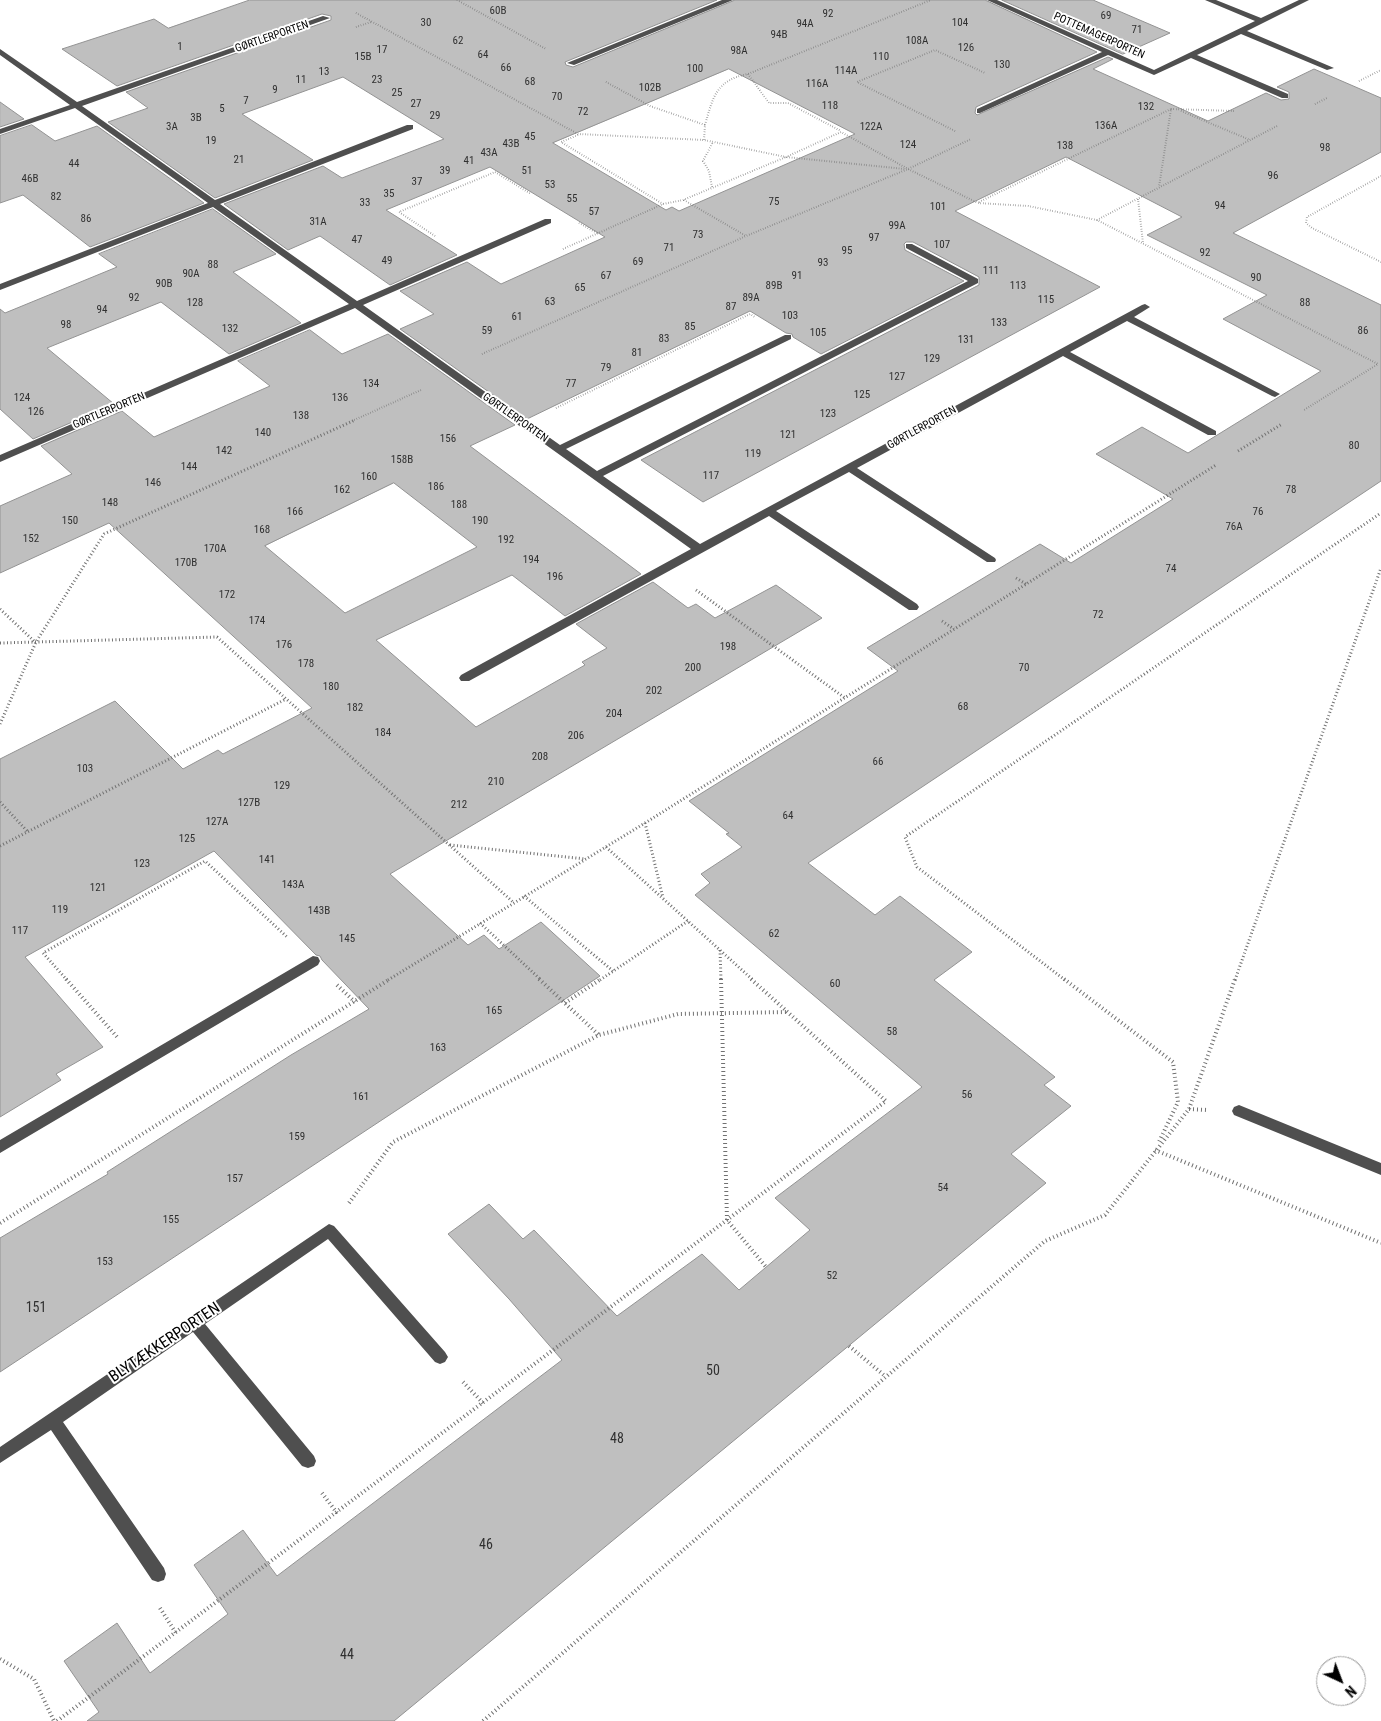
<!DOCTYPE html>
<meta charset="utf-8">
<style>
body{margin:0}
#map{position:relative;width:1381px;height:1721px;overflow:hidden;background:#fff;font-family:"Roboto Condensed",sans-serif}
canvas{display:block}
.north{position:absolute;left:1316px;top:1656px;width:50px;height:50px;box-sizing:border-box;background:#fff;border:1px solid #999;border-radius:50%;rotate:137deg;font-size:14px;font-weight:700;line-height:20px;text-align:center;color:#000}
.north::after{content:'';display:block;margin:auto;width:18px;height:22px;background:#000;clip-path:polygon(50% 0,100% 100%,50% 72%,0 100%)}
</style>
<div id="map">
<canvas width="1381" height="1721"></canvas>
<div class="north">N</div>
</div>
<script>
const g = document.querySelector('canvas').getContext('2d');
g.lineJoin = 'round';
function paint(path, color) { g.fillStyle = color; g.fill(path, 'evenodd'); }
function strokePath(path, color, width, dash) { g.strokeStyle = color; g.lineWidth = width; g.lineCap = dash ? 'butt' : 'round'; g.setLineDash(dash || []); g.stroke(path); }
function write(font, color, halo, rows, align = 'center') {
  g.font = font + ' "Roboto Condensed",sans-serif'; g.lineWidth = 4; g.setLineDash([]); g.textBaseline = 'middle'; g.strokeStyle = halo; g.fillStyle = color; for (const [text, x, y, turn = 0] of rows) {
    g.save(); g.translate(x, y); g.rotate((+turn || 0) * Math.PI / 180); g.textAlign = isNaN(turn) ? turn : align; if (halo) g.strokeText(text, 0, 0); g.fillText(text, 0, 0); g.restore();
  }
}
const building = new Path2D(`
 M250 0H717L565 62 566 65 573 67 735 0H985L1097 52 976 107 975 113 977 115 1108 57 1113 59 1093 69 1208 121 1266 93 1281 100 1289 99V92L1277 87 1314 69 1381 98V152L1233 233 1381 305V481L808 863 875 915 900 896 972 952 934 980 1055 1077 1044 1085 1071 1106 1011 1154 1046 1183 394 1721H87L99 1712 64 1661 117 1623 150 1673 228 1614 194 1565 243 1530 277 1576 562 1360 509 1299 448 1234 489 1204 523 1239 534 1230 617 1316 702 1254 739 1290 810 1230 775 1198 922 1087 695 895 710 883 701 874 742 847 726 834 729 833 689 801 898 671 867 648 1040 544 1071 563 1173 499 1096 454 1142 427 1188 453 1321 371 1223 319 1267 295 1147 235 1182 217 1066 157 955 211 1100 287 703 502 641 460 979 285V277L913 242H906L904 244 905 250 964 281 821 354 793 337 792 334 786 333 750 311 527 419 400 329 434 314 400 291 467 262 501 284 605 237 490 167 386 210 457 255 390 285 320 236 288 250 224 204 323 166 342 178 444 139 343 77 242 114 313 160 215 198 108 122 148 108 126 92 331 20V16L322 14 117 86 62 49 154 19 168 28ZM729 69 855 134 679 211 672 207 666 210 553 143Z
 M1002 0H1093L1170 33 1123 54Z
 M0 102 24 119 0 127Z
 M32 125 55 141 97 126 204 203 90 247 23 195 0 203V136Z
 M213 209 276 254 233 272 301 323 229 354 161 302 47 348 114 404 33 439 0 409V309L5 313 117 267 99 254Z
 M310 330 342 354 388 334 515 425 470 446 641 574 565 616 512 575 376 640 476 727 585 665 582 662 607 648 576 624 653 582 688 608 696 604 715 618 776 585 822 618 390 874 468 945 484 935 499 949 541 922 600 976 0 1372V1238L108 1174 107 1172 291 1055 369 1009 322 960 320 956 316 955 214 851 25 957 103 1047 56 1074 61 1080 0 1117V759L115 701 183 769 218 750 223 754 312 708 109 523 0 573V506L72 474 41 446 122 411 154 437 270 386 238 361ZM394 483 477 547 345 613 265 546Z`);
const pathFar2 = new Path2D(`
 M457 0 546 49
 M356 13 578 134 704 140 786 157 841 132 908 169 978 203 1028 206 1097 220 1378 364 1304 410
 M356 27 371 22
 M748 74 769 103H788L841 131
 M1359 81 1381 70
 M606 82 650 106 705 125 704 140
 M1315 104 1327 98
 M1171 109 1235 111
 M1181 111 1250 140
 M705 125C713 97 716 80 748 74L931 0
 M955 131 857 82 935 50 985 73
 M578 135 561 142 663 204
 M1381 176 1307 217 1306 223 1312 228 1381 262
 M712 187 709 171 703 161 713 142
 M1138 199 1143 243
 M684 200 746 236
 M979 202 1171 109 1159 187
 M1097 220 1277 126
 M579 223 597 233
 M435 236 399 212 495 172 531 194
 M563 249 663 204 683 200 786 157 905 169
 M482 354 746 236 908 169 971 139
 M556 408 750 314 755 317
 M352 421 421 390`);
const pathFar1 = new Path2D(`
 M1238 451 1282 424
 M1016 578 1026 584
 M696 590 845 698
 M0 609 35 642
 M942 621 954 629
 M0 643 217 637 513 902
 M0 724 36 642 104 534 355 420
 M0 802 28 832
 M645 823 663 898
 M450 845 586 859
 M0 846 286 699
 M606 847 753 980
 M524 896 613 971
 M480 923 541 980
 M720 950 721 980
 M67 980 43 953 205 861 287 937
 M388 980 645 823 1216 465
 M600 980 688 921
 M1065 980 917 867 905 837 1381 513
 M1235 980 1381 568`);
const path = new Path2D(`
 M66 979 118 1038
 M539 979 599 1035
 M721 979 727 1220 766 1267
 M1064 979 1173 1062 1178 1102 1158 1144
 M337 985 355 1002
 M565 1003 601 979
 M1189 1109 1208 1110
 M1155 1150 1381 1243
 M349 1203 393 1142 599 1035 678 1014 788 1012
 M0 1223 390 979
 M849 1346 885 1376
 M463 1382 483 1403
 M322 1493 337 1513
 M160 1608 176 1633
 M0 1659 34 1679 54 1721
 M57 1721 886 1101 751 979
 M483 1721 1045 1241 1105 1215 1189 1109 1235 979`);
const minor = new Path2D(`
 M722 0H733L574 65 567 63Z
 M987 0H997L1154 70 1255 21 1205 0H1216L1261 18 1299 0H1309L1247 31 1334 68 1327 70 1241 34 1197 55 1288 94V98H1282L1191 58 1154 75 1108 55 980 113H977V109L1102 52Z
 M323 16 330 18 82 106 215 200 407 125H413V129L220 204 357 301 545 219H551V223L363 305 560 445 785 335H791V339L566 449 597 471 968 281 906 248V244H912L978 279V283L603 476 700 544 1142 305 1145 304 1150 307 1134 317 1280 394 1275 397 1272 396 1127 321 1070 352 1216 431V435H1208L1063 356 857 468 995 558 996 560 995 562H987L849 472 776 511 917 604 919 607 917 610H909L769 516 469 681H461L459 678 461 675 691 549 355 308 0 462V455L349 304 213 207 0 290V284L208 203 75 108 0 134V129L70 105 0 55V49L77 102Z
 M313 956 318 957 320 961 318 965 0 1153V1140Z
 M1239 1105 1381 1163V1175L1234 1115 1232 1111 1234 1107Z
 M329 1224 334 1226 445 1352 448 1357 445 1362 440 1364 435 1362 328 1239 205 1324 314 1456 316 1461 314 1466 308 1468 302 1466 193 1332 63 1422 164 1568 166 1574 164 1580 158 1582 152 1580 51 1430 0 1463V1447Z`);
const numberNames = [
 ["60B",498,11],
 ["92",828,14],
 ["69",1106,16],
 ["30",426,23],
 ["104",960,23],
 ["94A",805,24],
 ["71",1137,30],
 ["94B",779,35],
 ["62",458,41],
 ["108A",917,41],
 ["1",180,47],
 ["126",966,48],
 ["17",382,50],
 ["98A",739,51],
 ["64",483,55],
 ["15B",363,57],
 ["110",881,57],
 ["130",1002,65],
 ["66",506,68],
 ["100",695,69],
 ["114A",846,71],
 ["13",324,72],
 ["11",301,80],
 ["23",377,80],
 ["68",530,82],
 ["116A",817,84],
 ["102B",650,88],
 ["9",275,90],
 ["25",397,93],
 ["70",557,97],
 ["7",246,101],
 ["27",416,104],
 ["118",830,106],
 ["132",1146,107],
 ["5",222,109],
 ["72",583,112],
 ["29",435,116],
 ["3B",196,118],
 ["136A",1106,126],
 ["3A",172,127],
 ["122A",871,127],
 ["45",530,137],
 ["19",211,141],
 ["43B",511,144],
 ["124",908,145],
 ["138",1065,146],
 ["98",1325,148],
 ["43A",489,153],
 ["21",239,160],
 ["41",469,161],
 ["44",74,164],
 ["39",445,171],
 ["51",527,171],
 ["96",1273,176],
 ["46B",30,179],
 ["37",417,182],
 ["53",550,185],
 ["35",389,194],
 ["82",56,197],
 ["55",572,199],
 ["75",774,202],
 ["33",365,203],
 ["94",1220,206],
 ["101",938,207],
 ["57",594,212],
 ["86",86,219],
 ["31A",318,222],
 ["99A",897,226],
 ["73",698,235],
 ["97",874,238],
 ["47",357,240],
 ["107",942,245],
 ["71",669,248],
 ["95",847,251],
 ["92",1205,253],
 ["49",387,261],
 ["69",638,262],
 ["93",823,263],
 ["88",213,265],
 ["111",991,271],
 ["90A",191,274],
 ["67",606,276],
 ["91",797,276],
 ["90",1256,278],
 ["90B",164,284],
 ["89B",774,286],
 ["113",1018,286],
 ["65",580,288],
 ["92",134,298],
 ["89A",751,298],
 ["115",1046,300],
 ["63",550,302],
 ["128",195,303],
 ["88",1305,303],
 ["87",731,307],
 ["94",102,310],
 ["103",790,316],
 ["61",517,317],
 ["133",999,323],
 ["98",66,325],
 ["85",690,327],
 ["132",230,329],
 ["59",487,331],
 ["86",1363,331],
 ["105",818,333],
 ["83",664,339],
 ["131",966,340],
 ["81",637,353],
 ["129",932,359],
 ["79",606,368],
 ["127",897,377],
 ["134",371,384],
 ["77",571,384],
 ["125",862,395],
 ["124",22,398],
 ["136",340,398],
 ["126",36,412],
 ["123",828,414],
 ["138",301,416],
 ["140",263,433],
 ["121",788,435],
 ["156",448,439],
 ["80",1354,446],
 ["142",224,451],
 ["119",753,454],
 ["158B",402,460],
 ["144",189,467],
 ["117",711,476],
 ["160",369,477],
 ["146",153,483],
 ["186",436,487],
 ["162",342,490],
 ["78",1291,490],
 ["148",110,503],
 ["188",459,505],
 ["166",295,512],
 ["76",1258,512],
 ["150",70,521],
 ["190",480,521],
 ["76A",1234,527],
 ["168",262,530],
 ["152",31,539],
 ["192",506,540],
 ["170A",215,549],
 ["194",531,560],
 ["170B",186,563],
 ["74",1171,569],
 ["196",555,577],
 ["172",227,595],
 ["72",1098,615],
 ["174",257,621],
 ["176",284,645],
 ["198",728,647],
 ["178",306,664],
 ["200",693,668],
 ["70",1024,668],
 ["180",331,687],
 ["202",654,691],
 ["68",963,707],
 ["182",355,708],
 ["204",614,714],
 ["184",383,733],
 ["206",576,736],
 ["208",540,757],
 ["66",878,762],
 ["103",85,769],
 ["210",496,782],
 ["129",282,786],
 ["127B",249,803],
 ["212",459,805],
 ["64",788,816],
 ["127A",217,822],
 ["125",187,839],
 ["141",267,860],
 ["123",142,864],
 ["143A",293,885],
 ["121",98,888],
 ["119",60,910],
 ["143B",319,911],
 ["117",20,931],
 ["62",774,934],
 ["145",347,939],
 ["60",835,984],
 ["165",494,1011],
 ["58",892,1032],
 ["163",438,1048],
 ["56",967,1095],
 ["161",361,1097],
 ["159",297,1137],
 ["157",235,1179],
 ["54",943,1188],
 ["155",171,1220],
 ["153",105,1262],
 ["52",832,1276]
];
const farStreetnames = [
 ["POTTEMAGERPORTEN",1099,36,24],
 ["GØRTLERPORTEN",272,37,-19],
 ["GØRTLERPORTEN",109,411,-23],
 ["GØRTLERPORTEN",515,418,35],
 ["GØRTLERPORTEN",922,428,-29]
];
const nearNumbernames = [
 ["151",36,1308],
 ["50",713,1371],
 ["48",617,1439],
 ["46",486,1545],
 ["44",347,1655]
];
const nearStreetnames = [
 ["BLYTÆKKERPORTEN",165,1343,-34]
];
paint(building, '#bfbfbf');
strokePath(building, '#939393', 1);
strokePath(pathFar2, '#717171', 2, [0.5, 2]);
strokePath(pathFar1, '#717171', 3, [1, 2.5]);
strokePath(path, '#717171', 4, [1, 3]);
paint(minor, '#4f4f4f');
write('11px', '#303030', null, numberNames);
write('11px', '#000', '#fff', farStreetnames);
write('14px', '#303030', null, nearNumbernames);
write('16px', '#000', '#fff', nearStreetnames);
</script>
